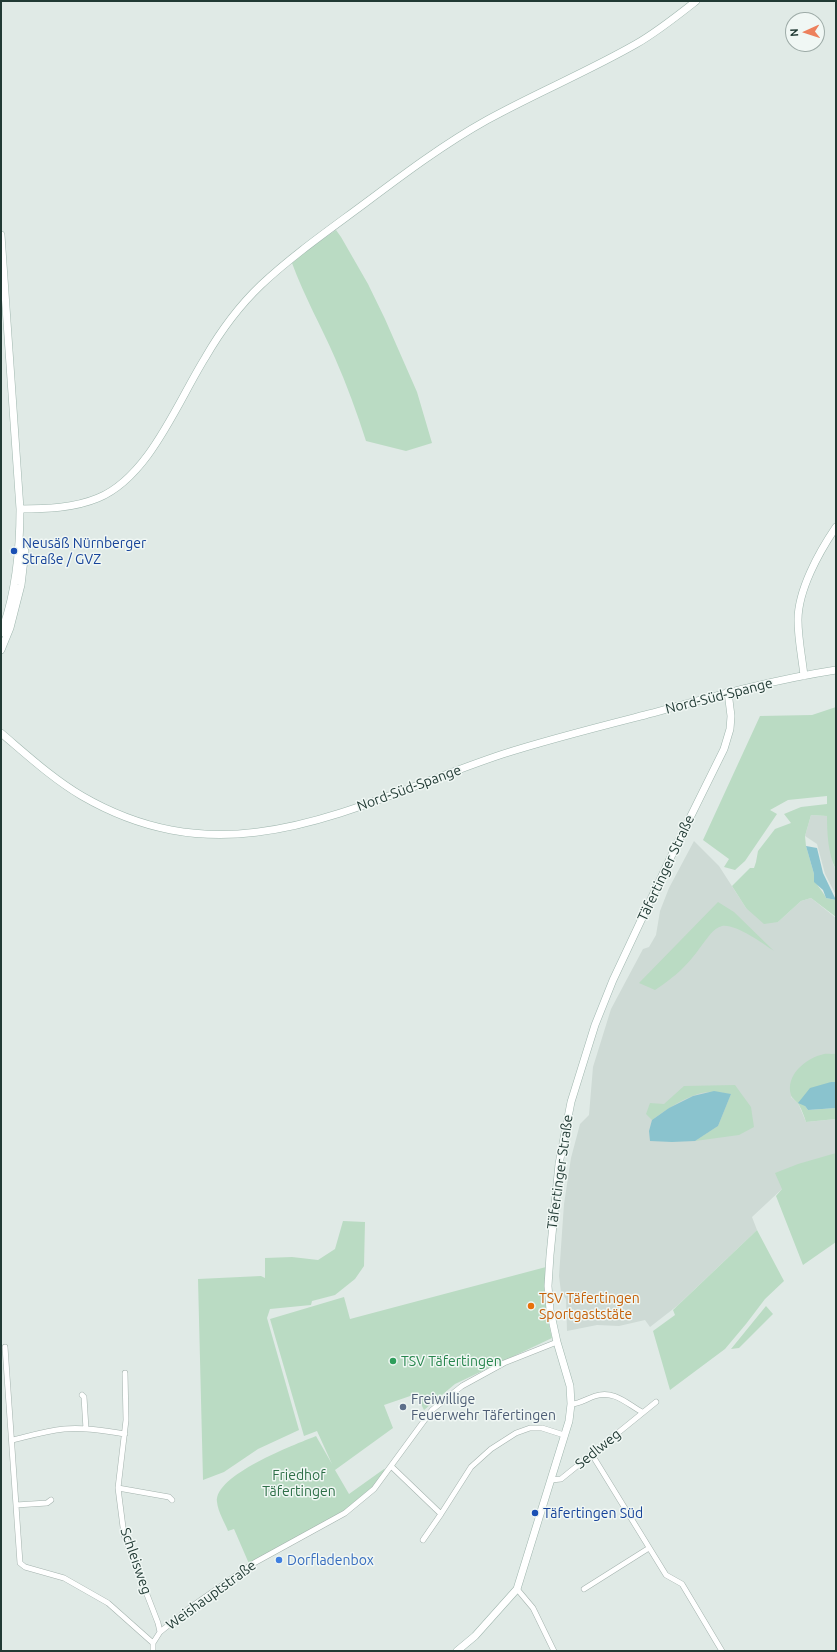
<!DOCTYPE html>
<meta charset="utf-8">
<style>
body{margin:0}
#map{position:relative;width:837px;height:1652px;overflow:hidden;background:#e0eae6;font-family:Ubuntu,sans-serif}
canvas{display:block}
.frame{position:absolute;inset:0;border:2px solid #213a34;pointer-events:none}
.north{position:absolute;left:785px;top:12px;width:40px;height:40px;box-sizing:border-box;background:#f0f7f4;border:1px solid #9daba7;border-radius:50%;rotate:267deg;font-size:11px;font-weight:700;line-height:16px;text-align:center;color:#213a34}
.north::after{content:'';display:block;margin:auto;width:14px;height:18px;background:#ed805c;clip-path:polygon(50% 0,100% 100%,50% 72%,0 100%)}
</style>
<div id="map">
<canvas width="837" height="1652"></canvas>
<div class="frame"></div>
<div class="north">N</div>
</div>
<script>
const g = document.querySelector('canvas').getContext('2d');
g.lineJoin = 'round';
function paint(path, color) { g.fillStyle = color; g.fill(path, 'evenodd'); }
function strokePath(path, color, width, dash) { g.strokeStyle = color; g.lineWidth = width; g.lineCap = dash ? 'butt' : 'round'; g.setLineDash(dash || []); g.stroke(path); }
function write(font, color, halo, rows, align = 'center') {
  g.font = font + ' Ubuntu,sans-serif'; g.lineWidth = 3; g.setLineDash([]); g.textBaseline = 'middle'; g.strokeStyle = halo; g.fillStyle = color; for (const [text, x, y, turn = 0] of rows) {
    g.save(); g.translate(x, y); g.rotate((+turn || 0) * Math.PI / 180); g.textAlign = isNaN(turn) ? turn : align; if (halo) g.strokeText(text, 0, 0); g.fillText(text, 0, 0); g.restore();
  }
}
const built = new Path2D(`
 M811 815 827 816 833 864 836 870V895L825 874 817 844 805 836Z
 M694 841 719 866 746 908 778 922 801 901 811 898 836 918V1053L831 1055 791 1097 798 1103 806 1122 836 1119V1153L782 1189 752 1217 757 1230 677 1306 650 1327 645 1320 619 1326 597 1325 567 1331 566 1299 561 1292 559 1276 564 1204 571 1158 580 1124 589 1115 593 1067 611 1009 643 949 649 947 656 935 660 911 669 888Z`);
const green = new Path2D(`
 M336 230 341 237 368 284 385 319 417 392 432 443 406 451 366 441C357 413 347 385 335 358 321 326 304 296 292 263L307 250Z
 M836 707V870C828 854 827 833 827 816L811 815 805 836 806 846 814 874C813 883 823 890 826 898L836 900V917L811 898 801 901 778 922 764 924 746 908 732 886 750 868H754L756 862 758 851 775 829 791 823 784 814 801 807 827 804V796L788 800 770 810 777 814 745 861 735 870 724 867 729 859 703 840 760 716 812 715Z
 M718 902 734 912 774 951C762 943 736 924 722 926 713 928 707 939 702 945 687 966 676 976 655 990L639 983Z
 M836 1053V1082H831L805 1106 808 1110 836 1108V1119L806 1122C804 1116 802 1110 799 1105 797 1101 792 1099 791 1095 785 1075 806 1058 824 1054 829 1053 831 1055 836 1053Z
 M735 1085 751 1107 754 1127 739 1135 695 1141 718 1126 731 1094C726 1094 721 1092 716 1092 694 1090 669 1108 652 1120L646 1114 650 1103 664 1104 684 1086Z
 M836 1153V1242L803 1265 776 1196 782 1189 775 1173 798 1164Z
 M343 1221 365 1222 364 1266 355 1279 335 1295 312 1301 311 1305 270 1309 267 1318 299 1430 258 1449 224 1472 203 1480 198 1279 261 1276 265 1278V1258L292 1257 318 1260 335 1249Z
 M757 1230 784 1281 765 1299 746 1324 725 1349 670 1390 653 1331 675 1315 673 1310Z
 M546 1267C543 1294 546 1312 552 1338L455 1384 424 1410 416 1394 384 1405 393 1428 335 1470 349 1494 384 1469 388 1472 374 1489 345 1513 250 1566 234 1529 228 1531C225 1523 218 1512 217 1502 214 1475 294 1445 316 1436L332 1464 317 1431 304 1436 270 1319 344 1297 350 1319Z
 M766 1306 773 1314 739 1348 731 1349Z`);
const water = new Path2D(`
 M806 846 817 848 823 873 836 900 826 898 823 890 814 882V874Z
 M831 1082H836V1108L808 1110 805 1106 798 1103 810 1088Z
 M714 1091 731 1094 718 1126 695 1141 672 1142 650 1141 649 1131 652 1120 669 1108 693 1096Z`);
const street = new Path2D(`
 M5 1347 20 1563 25 1567 64 1578 108 1603 153 1643
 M125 1373 126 1420 118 1488 124 1535 158 1623 160 1632
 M82 1395 84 1397 86 1429
 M571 1404C580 1404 586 1399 595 1396 614 1390 626 1403 642 1412
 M12 1440C29 1436 46 1431 64 1429 84 1427 105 1431 125 1434
 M591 1453 666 1575 682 1584 722 1651
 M392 1467 441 1514 471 1467 491 1449 516 1433 530 1428H542L564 1435
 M551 1480 561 1479 656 1402
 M118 1488 169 1497 172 1500
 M16 1505 47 1503 51 1500
 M423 1540 441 1514
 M517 1589 533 1608 554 1651
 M584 1589 649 1548
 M153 1643 160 1632 191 1607 254 1563 345 1513 374 1489 432 1410 462 1386 504 1363 557 1342
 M153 1643V1651`);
const secondary = new Path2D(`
 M1 235 20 509C20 551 16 594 1 633
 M20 509C46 509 74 508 98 498 149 477 177 403 205 358 220 332 239 306 261 285 293 255 329 230 364 204 404 174 444 144 487 120 536 93 587 72 636 44 657 32 677 16 696 1
 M1 650 10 628 21 585 25 551 20 542
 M804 676C802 657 798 639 798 620 798 590 819 552 836 527
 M1 733C27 755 53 779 82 796 232 883 358 802 503 754 550 739 598 727 645 715 708 698 771 680 836 670
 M457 1651 475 1636 517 1589 569 1421 571 1404 570 1386 557 1342 550 1310 548 1286 550 1255 559 1164 571 1102 595 1025 613 980 676 846 724 749 730 729 731 716 728 692`);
const markers = [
 [14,551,4,"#1a4fb4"],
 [531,1306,4,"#e8710a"],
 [393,1361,4,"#2e9e5b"],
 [403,1407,4,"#5c6f8a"],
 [535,1513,4,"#1a4fb4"],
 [279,1560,4,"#3f7fe0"]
];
const transitNames = [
 ["Neusäß Nürnberger",22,543],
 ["Straße / GVZ",22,559],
 ["Täfertingen Süd",543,1513]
];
const streetNames = [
 ["Nord-Süd-Spange",719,696,-14],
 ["Nord-Süd-Spange",409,788,-20],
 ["Täfertinger Straße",666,868,-65],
 ["Täfertinger Straße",560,1172,-82],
 ["Sedlweg",598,1449,-39],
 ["Schleisweg",136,1561,71],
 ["Weishauptstraße",211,1595,-36]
];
const foodNames = [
 ["TSV Täfertingen",539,1298],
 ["Sportgaststäte",539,1314]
];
const leisureNames = [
 ["TSV Täfertingen",401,1361]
];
const serviceNames = [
 ["Freiwillige",411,1399],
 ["Feuerwehr Täfertingen",411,1415]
];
const parkNames = [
 ["Friedhof",299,1475],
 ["Täfertingen",299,1491]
];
const shopNames = [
 ["Dorfladenbox",287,1560]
];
paint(built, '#cedad5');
paint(green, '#badbc3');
paint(water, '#8ac3ce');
strokePath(street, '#a3b2ad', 6);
strokePath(secondary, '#9fb6ae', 8);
strokePath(street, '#fff', 5);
strokePath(secondary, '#fff', 7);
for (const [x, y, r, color] of markers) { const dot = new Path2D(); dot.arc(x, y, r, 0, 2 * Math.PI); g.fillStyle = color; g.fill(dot); strokePath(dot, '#f0f7f4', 1.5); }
write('14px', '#164399', '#f0f7f4', transitNames, 'left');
write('14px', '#213a34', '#f0f7f4', streetNames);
write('14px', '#c56008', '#f0f7f4', foodNames, 'left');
write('14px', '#27864d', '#f0f7f4', leisureNames, 'left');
write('14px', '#4e5e75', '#f0f7f4', serviceNames, 'left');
write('14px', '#2d6f47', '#f0f7f4', parkNames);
write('14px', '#366cbe', '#f0f7f4', shopNames, 'left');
</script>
